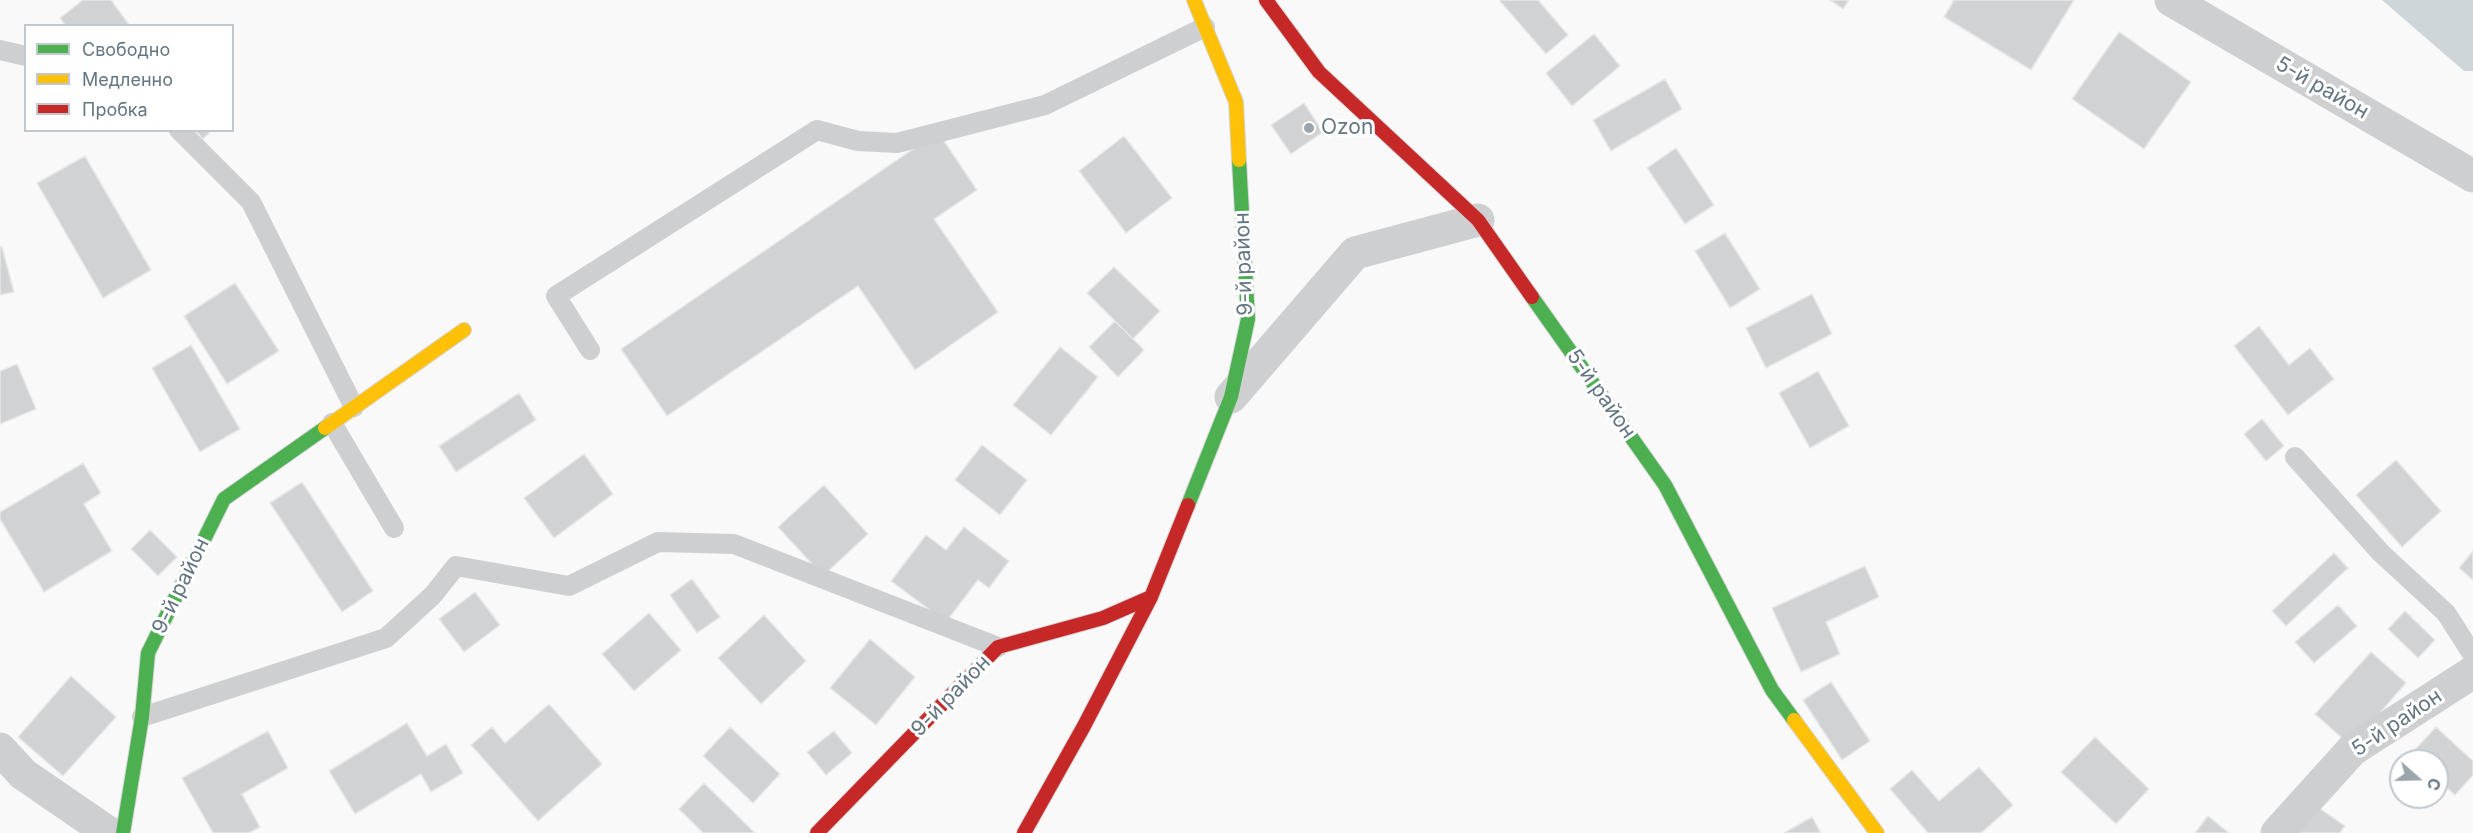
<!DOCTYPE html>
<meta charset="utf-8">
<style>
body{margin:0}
#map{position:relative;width:2473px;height:833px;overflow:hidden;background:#f9f9f9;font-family:Inter,sans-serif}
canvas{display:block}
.legend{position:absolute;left:24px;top:24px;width:210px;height:108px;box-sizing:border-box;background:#fff;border:2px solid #c1c8cd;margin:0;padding:8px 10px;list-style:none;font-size:18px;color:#657683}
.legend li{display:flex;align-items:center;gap:12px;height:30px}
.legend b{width:30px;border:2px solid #c1c8cd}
.north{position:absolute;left:2389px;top:749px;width:60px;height:60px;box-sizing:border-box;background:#fff;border:2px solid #c1c8cd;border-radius:50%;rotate:110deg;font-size:16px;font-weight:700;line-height:24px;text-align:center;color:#657683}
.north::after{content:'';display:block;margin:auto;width:21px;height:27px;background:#99a4ac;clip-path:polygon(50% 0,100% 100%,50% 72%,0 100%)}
</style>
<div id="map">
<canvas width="2473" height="833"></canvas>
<ul class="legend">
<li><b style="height:8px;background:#4caf50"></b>Свободно</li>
<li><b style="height:8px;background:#ffc107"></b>Медленно</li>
<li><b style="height:8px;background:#c62828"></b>Пробка</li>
</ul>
<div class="north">С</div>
</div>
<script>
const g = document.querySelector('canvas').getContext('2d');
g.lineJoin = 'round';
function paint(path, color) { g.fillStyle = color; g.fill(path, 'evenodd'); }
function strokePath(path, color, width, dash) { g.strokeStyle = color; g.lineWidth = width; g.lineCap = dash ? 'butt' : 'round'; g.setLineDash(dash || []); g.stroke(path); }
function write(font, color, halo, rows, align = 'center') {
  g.font = font + ' Inter,sans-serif'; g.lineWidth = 6; g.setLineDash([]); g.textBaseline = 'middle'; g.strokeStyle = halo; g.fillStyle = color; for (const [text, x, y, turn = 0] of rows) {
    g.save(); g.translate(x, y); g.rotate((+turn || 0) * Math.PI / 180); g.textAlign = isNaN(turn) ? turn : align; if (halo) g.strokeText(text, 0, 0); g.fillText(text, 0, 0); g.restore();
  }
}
const water = new Path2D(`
 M2382 0H2473V71H2464Z`);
const building = new Path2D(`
 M83 0H111L130 26H66L60 18Z
 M1499 0H1538L1568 35 1546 54Z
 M1830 0H1849L1843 9Z
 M1954 0H2074L2031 70 1944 17Z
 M2119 32 2191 82 2144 149 2072 99Z
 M1594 34 1620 66 1572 106 1546 73Z
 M1665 79 1682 109 1611 151 1593 120Z
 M1304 103 1323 132 1291 154 1271 125Z
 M195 130H212L203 139Z
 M938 132 977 190 934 219 998 312 915 370 858 286 667 416 621 349Z
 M1124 136 1172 198 1126 233 1079 171Z
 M1676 148 1714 205 1685 224 1647 168Z
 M85 156 151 270 103 298 37 183Z
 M1725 233 1760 289 1730 308 1695 251Z
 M0 247H2L14 292 0 295Z
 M1114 267 1160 311 1133 339 1087 293Z
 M235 283 279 351 227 384 184 316Z
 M1812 294 1832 334 1766 368 1746 328Z
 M1115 321 1144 350 1118 377 1089 347Z
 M2259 326 2289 365 2310 348 2334 379 2288 415 2234 346Z
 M191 345 240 429 200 452 152 368Z
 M1060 347 1098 377 1051 435 1013 405Z
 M17 364 36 409 0 424V371Z
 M1818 371 1849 426 1810 448 1779 393Z
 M519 393 536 420 456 472 439 446Z
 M2262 419 2284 446 2266 461 2244 434Z
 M982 445 1027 480 1000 515 955 480Z
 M584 454 613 494 554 538 524 498Z
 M2396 460 2441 511 2402 547 2356 495Z
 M83 463 101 493 84 504 112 551 44 592 0 519V512Z
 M302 482 373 591 342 612 270 503Z
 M824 485 868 534 823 576 778 527Z
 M964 527 1009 561 989 588 978 580 946 622 891 581 926 535 946 550Z
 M150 530 177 557 158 576 131 549Z
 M2473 551V580L2459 568Z
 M2334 553 2348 568 2286 626 2272 611Z
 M1865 566 1879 597 1826 622 1840 654 1801 672 1772 608Z
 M692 579 720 617 697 633 670 595Z
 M475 592 500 625 464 652 439 619Z
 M2338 605 2357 626 2314 663 2295 642Z
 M2405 611 2435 640 2418 658 2388 629Z
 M649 613 681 650 634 691 602 654Z
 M764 615 806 661 761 704 718 658Z
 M870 639 915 677 876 725 830 688Z
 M2371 652 2406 683 2351 746 2315 714Z
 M71 676 116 717 63 776 18 737Z
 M1831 682 1870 741 1842 760 1803 700Z
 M549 704 602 764 538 821 471 745 492 727 505 743Z
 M407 723 427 756 446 744 463 773 431 792 421 774 355 814 329 771Z
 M730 727 780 774 753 803 703 756Z
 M2436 727 2473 761V775L2455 795 2437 779V761H2417L2410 755Z
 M268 731 288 768 242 794 260 827 249 833H213L182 778Z
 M834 731 852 753 826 775 807 752Z
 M2095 737 2149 789 2116 824 2061 772Z
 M1979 767 2013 805 1981 833H1928L1890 789 1912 770 1939 801Z
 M704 783 755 833H703L679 809Z
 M2313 804 2345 826 2340 833H2293Z
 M2208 816 2229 833H2195Z
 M1812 817 1821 833H1784Z`);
const lane = new Path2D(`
 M0 50 26 56
 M179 130 251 202 354 407
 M590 350 556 296 817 130 858 141 897 143 1045 105 1205 27
 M332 423 394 528
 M2295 457 2381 553 2446 613 2473 655
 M142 717 386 638 433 595 456 566 569 586 658 542 734 544 998 647`);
const street = new Path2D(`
 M2171 0 2473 176
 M1231 397 1355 253 1478 220
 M0 749 23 774 109 833
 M2277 833 2352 750 2473 672`);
const fast = new Path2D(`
 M1532 297 1665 485 1772 690 1794 720
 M1188 505 1231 397 1248 319 1239 160
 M123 833 142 717 148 653 224 499 325 428`);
const slow = new Path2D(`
 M1194 0 1236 102 1239 160
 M325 428 464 330
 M1794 720 1877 833`);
const jam = new Path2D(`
 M1266 0 1319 72 1478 220 1532 297
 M817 833 998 647 1103 618 1151 597
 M1024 833 1084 726 1151 597 1188 505`);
const markers = [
 [1309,128,6,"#99a4ac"]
];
const streetNames = [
 ["5-й район",2322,88,30],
 ["9-й район",1244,264,-92],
 ["5-й район",1601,394,55],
 ["9-й район",181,586,-64],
 ["9-й район",951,696,-46],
 ["5-й район",2397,723,-34]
];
const poiNames = [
 ["Ozon",1321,128]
];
paint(water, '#ced6d9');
paint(building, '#d0d2d3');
strokePath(building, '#e8e8e8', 1.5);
strokePath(fast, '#d5d6d7', 16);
strokePath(slow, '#d5d6d7', 16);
strokePath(jam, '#d5d6d7', 16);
strokePath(lane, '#cecfd0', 20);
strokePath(street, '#cecfd0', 33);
strokePath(fast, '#4caf50', 14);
strokePath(slow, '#ffc107', 14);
strokePath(jam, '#c62828', 14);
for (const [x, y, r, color] of markers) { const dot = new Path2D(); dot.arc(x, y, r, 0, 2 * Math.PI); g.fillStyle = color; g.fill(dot); strokePath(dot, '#fff', 2); }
write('21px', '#657683', '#fff', streetNames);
write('21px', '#657683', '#fff', poiNames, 'left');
</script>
